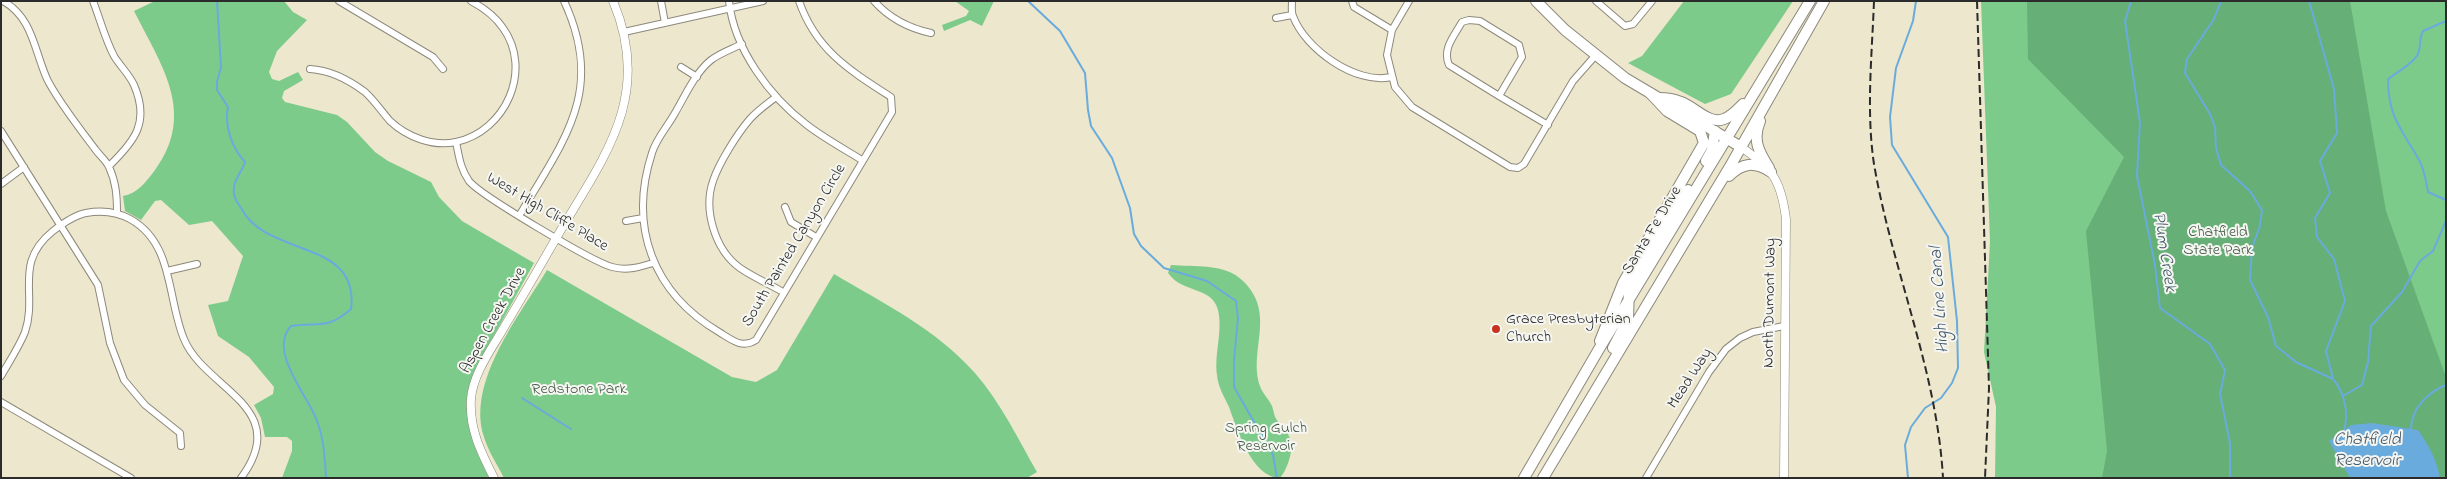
<!DOCTYPE html>
<style>
body{margin:0}
#map{position:relative;width:2447px;height:479px;overflow:hidden;background:#ece7cd;font-family:"Indie Flower",sans-serif}
canvas{display:block}
.frame{position:absolute;inset:0;border:2px solid #2b2b2b;pointer-events:none}
</style>
<div id="map">
<canvas width="2447" height="479"></canvas>
<div class="frame"></div>
</div>
<script>
const g = document.querySelector('canvas').getContext('2d');
g.lineJoin = 'round';
function paint(path, color) { g.fillStyle = color; g.fill(path, 'evenodd'); }
function strokePath(path, color, width, dash) { g.strokeStyle = color; g.lineWidth = width; g.lineCap = dash ? 'butt' : 'round'; g.setLineDash(dash || []); g.stroke(path); }
function write(font, color, halo, rows, align = 'center') {
  g.font = font + ' "Indie Flower",sans-serif'; g.lineWidth = 4; g.setLineDash([]); g.textBaseline = 'middle'; g.strokeStyle = halo; g.fillStyle = color; for (const [text, x, y, turn = 0] of rows) {
    g.save(); g.translate(x, y); g.rotate((+turn || 0) * Math.PI / 180); g.textAlign = isNaN(turn) ? turn : align; if (halo) g.strokeText(text, 0, 0); g.fillText(text, 0, 0); g.restore();
  }
}
const green = new Path2D(`
 M155 1H284L293 12 307 20 277 51 269 72 272 79 279 81 298 72 303 80 284 91 282 98 285 102 337 115 347 122 375 152 388 161 431 182 439 197 462 221 534 263 474 372C462 416 469 438 490 478H282L292 451V441L287 437H265L261 418 254 405 273 394 274 387 249 357 218 336 208 305 228 301 243 256 212 221 189 225 161 200 155 201 141 220 125 211 123 196C137 194 146 182 155 170 197 113 161 65 134 11Z
 M955 1H994L982 26 970 20 944 31 942 25 966 16 969 11Z
 M1684 1H1793L1731 94 1705 104 1628 63 1642 56Z
 M1981 1H2446V478H1995L1996 407 1984 352 1990 242Z
 M1171 265C1193 267 1226 263 1243 281 1277 314 1248 350 1260 386 1262 393 1269 399 1272 406 1273 409 1274 413 1275 417 1280 426 1289 431 1291 442 1293 452 1287 470 1280 478 1252 478 1237 429 1229 407 1224 396 1218 387 1217 375 1214 354 1223 331 1218 310 1212 286 1183 294 1168 273Z
 M547 270 732 377 756 382 777 370 834 274C883 303 936 329 974 372 1000 401 1018 439 1037 472L1027 478H504C497 464 488 451 484 437 466 382 520 315 547 270Z`);
const forest = new Path2D(`
 M2027 1H2350L2386 211 2446 377V478H2102L2107 451 2086 231 2124 157 2028 59Z`);
const water = new Path2D(`
 M2372 423 2418 430C2428 444 2437 460 2440 478H2350L2329 441 2351 425Z`);
const stream = new Path2D(`
 M217 1 221 67 217 82V90L228 107C224 126 232 148 245 162 241 174 232 181 234 194 235 199 238 204 241 208 266 258 360 238 351 309 327 330 320 322 291 326 267 351 309 397 317 421 324 439 325 459 326 478
 M1028 1 1060 31 1085 73 1088 110 1091 126 1112 158 1130 208 1134 234 1141 246 1164 268 1207 281 1236 301 1238 318 1234 360V387L1273 455 1277 478
 M2131 1 2125 21 2140 123 2137 176 2155 265 2160 308 2210 344 2225 370 2220 394 2230 443V478
 M2221 1 2214 19 2187 59 2185 73 2210 114 2215 127 2216 148 2221 165 2250 191 2262 210 2260 226 2252 248 2250 280 2268 317 2276 346 2296 362 2333 379C2345 393 2349 414 2344 431
 M2309 1 2334 89 2337 133 2320 161 2330 193 2315 218 2317 237 2334 259 2345 301 2326 351 2333 379
 M2446 21 2423 31C2419 38 2421 46 2418 54 2413 64 2397 72 2388 79 2388 119 2403 130 2420 162 2425 171 2426 183 2428 192L2446 200
 M2343 396 2362 385 2368 362 2371 326 2402 292 2420 261 2433 251 2446 221
 M522 398 571 429
 M2411 429C2411 409 2428 392 2446 385
 M1908 478 1905 445 1911 427 1925 408 1941 398 1952 383 1958 368 1957 321 1948 237 1892 145 1890 117 1896 68 1913 21 1916 1`);
const minor = new Path2D(`
 M3 1C33 18 34 50 47 79 58 101 80 129 95 149 99 155 106 160 109 167 116 182 117 196 117 212
 M93 1C100 19 105 39 114 56 120 66 129 74 134 85 150 122 135 141 109 166
 M339 1 433 57 443 69
 M661 1 665 23
 M729 1C734 49 770 97 807 125 824 138 844 149 862 160
 M874 1C890 19 908 28 931 33
 M1292 1C1292 6 1291 12 1293 16 1305 49 1356 85 1391 77
 M1352 1 1354 7 1392 30
 M1409 1 1392 30 1387 55 1395 87 1412 107 1510 167 1518 168 1524 164 1573 81 1595 56
 M1596 1 1625 26 1633 24 1652 1
 M1276 18 1292 15
 M1469 20 1480 21 1519 45 1522 57 1499 96 1449 65C1442 49 1454 36 1462 22Z
 M624 32 763 1
 M742 44C732 49 720 53 711 60 695 73 685 96 675 113 668 126 656 139 652 153 628 227 653 293 719 332 732 340 742 349 756 340L892 112 891 97C849 70 816 50 799 1
 M681 67 697 77
 M310 69C329 70 349 80 365 92 374 100 382 112 390 121 407 137 433 147 456 142 506 131 533 70 503 28 495 16 484 8 471 1
 M1499 96 1548 125
 M776 97C767 104 757 111 750 119 737 134 719 163 713 181 703 210 715 250 740 268 753 277 769 284 783 292
 M1 131 98 285 110 343 124 380 145 405 180 433 181 446
 M456 142C459 156 460 168 469 181 480 195 593 262 612 267 627 271 640 267 653 263
 M1 184 24 167
 M785 207 791 222 816 237
 M519 216C564 140 606 91 564 1
 M626 221 643 218
 M167 271 197 264
 M1 376C9 362 19 347 25 332 38 294 13 263 53 231 62 224 75 215 86 213 102 210 117 212 130 219 174 243 167 299 184 339 204 389 294 407 241 478
 M1 402 131 478
 M1646 478 1709 372 1726 349 1740 338 1753 332 1784 326`);
const tertiary = new Path2D(`
 M1741 147C1773 169 1781 180 1786 219L1784 478
 M494 478C481 452 469 429 471 399 473 373 493 347 506 324 526 291 545 257 565 223 610 149 651 91 613 1`);
const primary = new Path2D(`
 M1536 1 1565 30 1625 78 1741 147`);
const trunk = new Path2D(`
 M1658 98C1666 98 1674 99 1681 102 1695 107 1709 125 1724 119 1732 116 1738 109 1743 104
 M1760 121C1752 140 1759 152 1769 168
 M1706 161 1712 150 1715 131
 M1729 176C1742 163 1754 161 1771 172
 M1600 341 1623 283 1704 143 1700 131 1667 111 1650 93
 M1613 348 1628 319 1629 287 1688 190
 M1524 478 1599 349 1810 1
 M1543 478 1732 163 1824 1`);
const rail = new Path2D(`
 M1874 1C1872 55 1866 111 1874 164 1892 270 1937 370 1943 478
 M1977 1 1989 388 1985 478`);
const markers = [
 [1496,329,5,"#c8321e"]
];
const streetNames = [
 ["West High Cliffe Place",547,213,31],
 ["Santa Fe Drive",1653,231,-59],
 ["South Painted Canyon Circle",795,246,-59],
 ["North Dumont Way",1771,303,-89],
 ["Aspen Creek Drive",494,321,-61],
 ["Mead Way",1691,379,-57]
];
const parkNames = [
 ["Chatfield",2218,233],
 ["State Park",2218,251],
 ["Redstone Park",579,390],
 ["Spring Gulch",1266,429],
 ["Reservoir",1266,447]
];
const poiNames = [
 ["Grace Presbyterian",1506,320],
 ["Church",1506,338]
];
const waterNames = [
 ["Plum Creek",2163,252,81],
 ["High Line Canal",1941,300,-94],
 ["Chatfield",2367,441],
 ["Reservoir",2367,462]
];
paint(green, '#7dcb8a');
paint(forest, '#66af76');
paint(water, '#69abdd');
strokePath(stream, '#69abdd', 2);
strokePath(minor, '#8c897c', 8);
strokePath(tertiary, '#8c897c', 9);
strokePath(primary, '#8c897c', 12);
strokePath(trunk, '#8c897c', 12);
strokePath(minor, '#fff', 6);
strokePath(tertiary, '#fff', 8);
strokePath(primary, '#fff', 10);
strokePath(trunk, '#fff', 10);
strokePath(rail, '#2b2b2b', 2, [8, 4]);
for (const [x, y, r, color] of markers) { const dot = new Path2D(); dot.arc(x, y, r, 0, 2 * Math.PI); g.fillStyle = color; g.fill(dot); strokePath(dot, '#f6f6f2', 2); }
write('16px', '#2b2b2b', '#f6f6f2', streetNames);
write('16px', '#445b48', '#f6f6f2', parkNames);
write('16px', '#2b2b2b', '#f6f6f2', poiNames, 'left');
write('italic 18px', '#415869', '#f6f6f2', waterNames);
</script>
